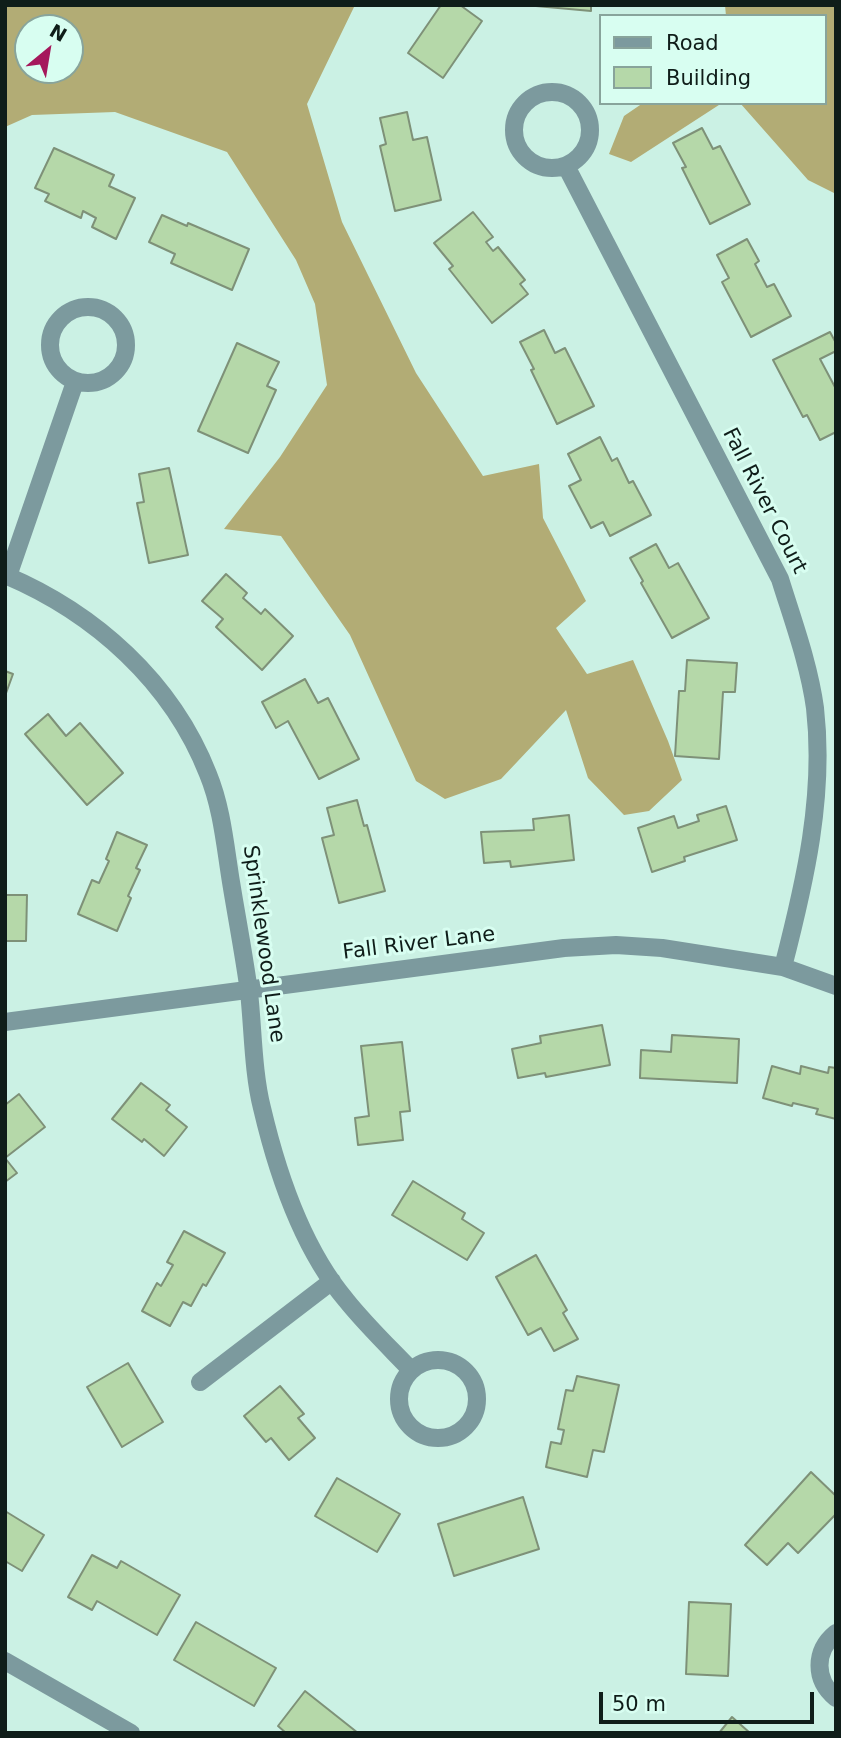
<!DOCTYPE html>
<style>
body{margin:0}
#map{position:relative;width:841px;height:1738px;overflow:hidden;background:#cbf1e4;font-family:"DejaVu Sans",sans-serif}
canvas{display:block}
.frame{position:absolute;inset:0;border:7px solid #0f1d19;pointer-events:none}
.legend{position:absolute;left:599px;top:14px;width:228px;height:91px;box-sizing:border-box;background:#d8fef1;border:2px solid #88a49b;margin:0;padding:9px 12px;list-style:none;font-size:21px;color:#0f1d19}
.legend li{display:flex;align-items:center;gap:14px;height:35px}
.legend b{width:35px;border:2px solid #88a49b}
.north{position:absolute;left:14px;top:14px;width:70px;height:70px;box-sizing:border-box;background:#d8fef1;border:2px solid #88a49b;border-radius:50%;rotate:30deg;font-size:19px;font-weight:700;line-height:28px;text-align:center;color:#0f1d19}
.north::after{content:'';display:block;margin:auto;width:24px;height:32px;background:#a5185c;clip-path:polygon(50% 0,100% 100%,50% 72%,0 100%)}
.scale{position:absolute;left:599px;top:1692px;width:215px;height:32px;box-sizing:border-box;border:4px solid #0f1d19;border-top:0;padding-left:9px;font-size:21px;line-height:24px;white-space:nowrap;color:#0f1d19;-webkit-text-stroke:5px #d8fef1;paint-order:stroke}
</style>
<div id="map">
<canvas width="841" height="1738"></canvas>
<div class="frame"></div>
<ul class="legend">
<li><b style="height:9px;background:#7c9a9e"></b>Road</li>
<li><b style="height:19px;background:#b5d8a9"></b>Building</li>
</ul>
<div class="north">N</div>
<div class="scale">50 m</div>
</div>
<script>
const g = document.querySelector('canvas').getContext('2d');
g.lineJoin = 'round';
function paint(path, color) { g.fillStyle = color; g.fill(path, 'evenodd'); }
function strokePath(path, color, width, dash) { g.strokeStyle = color; g.lineWidth = width; g.lineCap = dash ? 'butt' : 'round'; g.setLineDash(dash || []); g.stroke(path); }
function write(font, color, halo, rows, align = 'center') {
  g.font = font + ' "DejaVu Sans",sans-serif'; g.lineWidth = 6; g.setLineDash([]); g.textBaseline = 'middle'; g.strokeStyle = halo; g.fillStyle = color; for (const [text, x, y, turn = 0] of rows) {
    g.save(); g.translate(x, y); g.rotate((+turn || 0) * Math.PI / 180); g.textAlign = isNaN(turn) ? turn : align; if (halo) g.strokeText(text, 0, 0); g.fillText(text, 0, 0); g.restore();
  }
}
const forest = new Path2D(`
 M5 5H355L307 104 342 222 416 373 483 476 539 464 543 518 586 601 556 628 587 674 633 660 668 741 682 780 649 811 624 815 588 778 566 710 501 779 445 799 416 781 350 635 281 536 224 529 280 457 327 385 315 304 296 260 227 152 115 112 32 115 5 127ZM28 28H70V70H28Z
 M725 5H836V194L808 180 740 103H825V16H726Z
 M643 103H722L631 162 609 154 624 116Z`);
const building = new Path2D(`
 M441 5H460L482 21 443 78 408 53Z
 M525 5H591V11Z
 M407 112 413 140 427 137 441 200 395 211 380 146 386 144 380 118Z
 M702 128 713 149 720 146 750 204 710 224 682 168 686 167 673 143Z
 M54 148 114 175 109 186 135 198 116 239 92 227 96 218 83 211 81 218 45 201 49 194 35 188Z
 M473 212 493 237 486 242 493 251 498 247 525 280 520 284 528 294 492 323 449 269 453 266 434 243Z
 M162 215 187 226 188 223 249 249 232 290 171 263 175 254 149 242Z
 M747 239 759 261 755 264 767 287 774 284 791 316 751 337 722 282 729 278 717 255Z
 M544 330 555 353 565 348 594 406 557 424 531 370 534 369 520 342Z
 M830 332 836 343V351L820 359 836 389V432L820 440 807 415 803 417 773 360Z
 M237 343 279 362 267 386 276 390 248 453 198 431Z
 M600 437 612 461 617 458 629 483 633 481 651 515 610 536 603 522 591 528 569 486 581 480 568 454Z
 M169 468 188 555 149 563 137 503 144 502 139 474Z
 M656 544 669 568 678 563 709 618 672 638 641 583 643 581 630 558Z
 M226 574 247 593 243 598 261 614 265 609 293 636 262 670 216 627 223 619 202 601Z
 M687 660 737 663 735 692H723L719 759 675 756 679 691H685Z
 M5 671 13 674 5 696Z
 M305 679 318 703 328 698 359 759 319 779 288 721 276 728 262 702Z
 M48 714 66 736 80 723 123 773 87 805 25 734Z
 M357 800 364 826 367 825 385 891 339 903 322 838 334 835 327 808Z
 M726 806 737 840 684 857 685 861 652 872 638 828 674 816 678 828 699 821 697 815Z
 M569 815 574 860 511 867 510 861 484 863 481 832 534 830 533 819Z
 M117 832 147 845 136 868 140 870 128 896 131 898 117 931 78 914 92 880 99 883 109 861 106 859Z
 M5 895H27L26 941H5Z
 M602 1025 610 1065 546 1077 545 1073 518 1078 512 1049 541 1043 540 1036Z
 M672 1035 739 1039 737 1083 640 1078 641 1050 671 1052Z
 M402 1042 410 1111 400 1112 403 1140 358 1145 355 1118 369 1116 361 1046Z
 M772 1066 800 1074 801 1066 828 1073 829 1067 836 1068V1119L816 1114 818 1109 793 1103 792 1106 763 1098Z
 M141 1083 170 1105 166 1110 187 1127 164 1156 144 1139 142 1142 112 1119Z
 M19 1094 45 1127 5 1158V1105Z
 M5 1158 17 1173 5 1182Z
 M413 1181 465 1213 462 1219 484 1233 467 1260 392 1215Z
 M184 1231 225 1253 206 1286 203 1284 191 1306 183 1302 170 1326 142 1311 157 1283 161 1286 173 1265 167 1262Z
 M536 1255 567 1310 563 1313 578 1339 554 1351 541 1328 528 1335 496 1277Z
 M128 1363 163 1422 122 1447 87 1387Z
 M577 1376 619 1385 604 1452 593 1450 587 1477 546 1467 551 1442 561 1444 564 1430 558 1429 566 1390 573 1391Z
 M280 1386 304 1414 298 1418 315 1438 289 1460 271 1438 266 1442 244 1416Z
 M811 1472 836 1496V1514L798 1553 788 1543 767 1565 745 1545Z
 M337 1478 400 1514 377 1552 315 1516Z
 M523 1497 539 1549 454 1576 438 1524Z
 M5 1511 44 1535 22 1571 5 1561Z
 M92 1555 117 1568 121 1561 180 1595 157 1635 97 1601 92 1610 68 1597Z
 M689 1602 731 1604 728 1676 686 1674Z
 M196 1622 276 1668 254 1706 174 1660Z
 M305 1691 358 1733H286L278 1726Z
 M732 1717 750 1733H719Z`);
const minor = new Path2D(`
 M514 130a38 38 0 1 1 76 0a38 38 0 1 1-76 0Z
 M566 166 780 579C793 621 809 664 815 708 825 796 805 882 783 967
 M50 345a38 38 0 1 1 76 0a38 38 0 1 1-76 0Z
 M5 575C95 613 172 682 208 774 222 808 225 845 231 882 237 919 244 955 249 992 253 1028 253 1073 262 1108 277 1172 303 1249 346 1300 366 1325 389 1347 411 1370
 M8 576 75 382
 M5 1022 564 948 616 945 662 948 783 967 836 986
 M399 1399a39 39 0 1 1 78 0a39 39 0 1 1-78 0Z
 M200 1382 332 1281
 M836 1633C814 1651 814 1680 836 1698
 M5 1661 131 1733`);
const streetNames = [
 ["Fall River Court",764,501,63],
 ["Sprinklewood Lane",263,944,82],
 ["Fall River Lane",419,944,-7]
];
paint(forest, '#b2ac75');
paint(building, '#b5d8a9');
strokePath(building, '#7e9178', 2);
strokePath(minor, '#7c9a9e', 18);
write('21px', '#0f1d19', '#d8fef1', streetNames);
</script>
